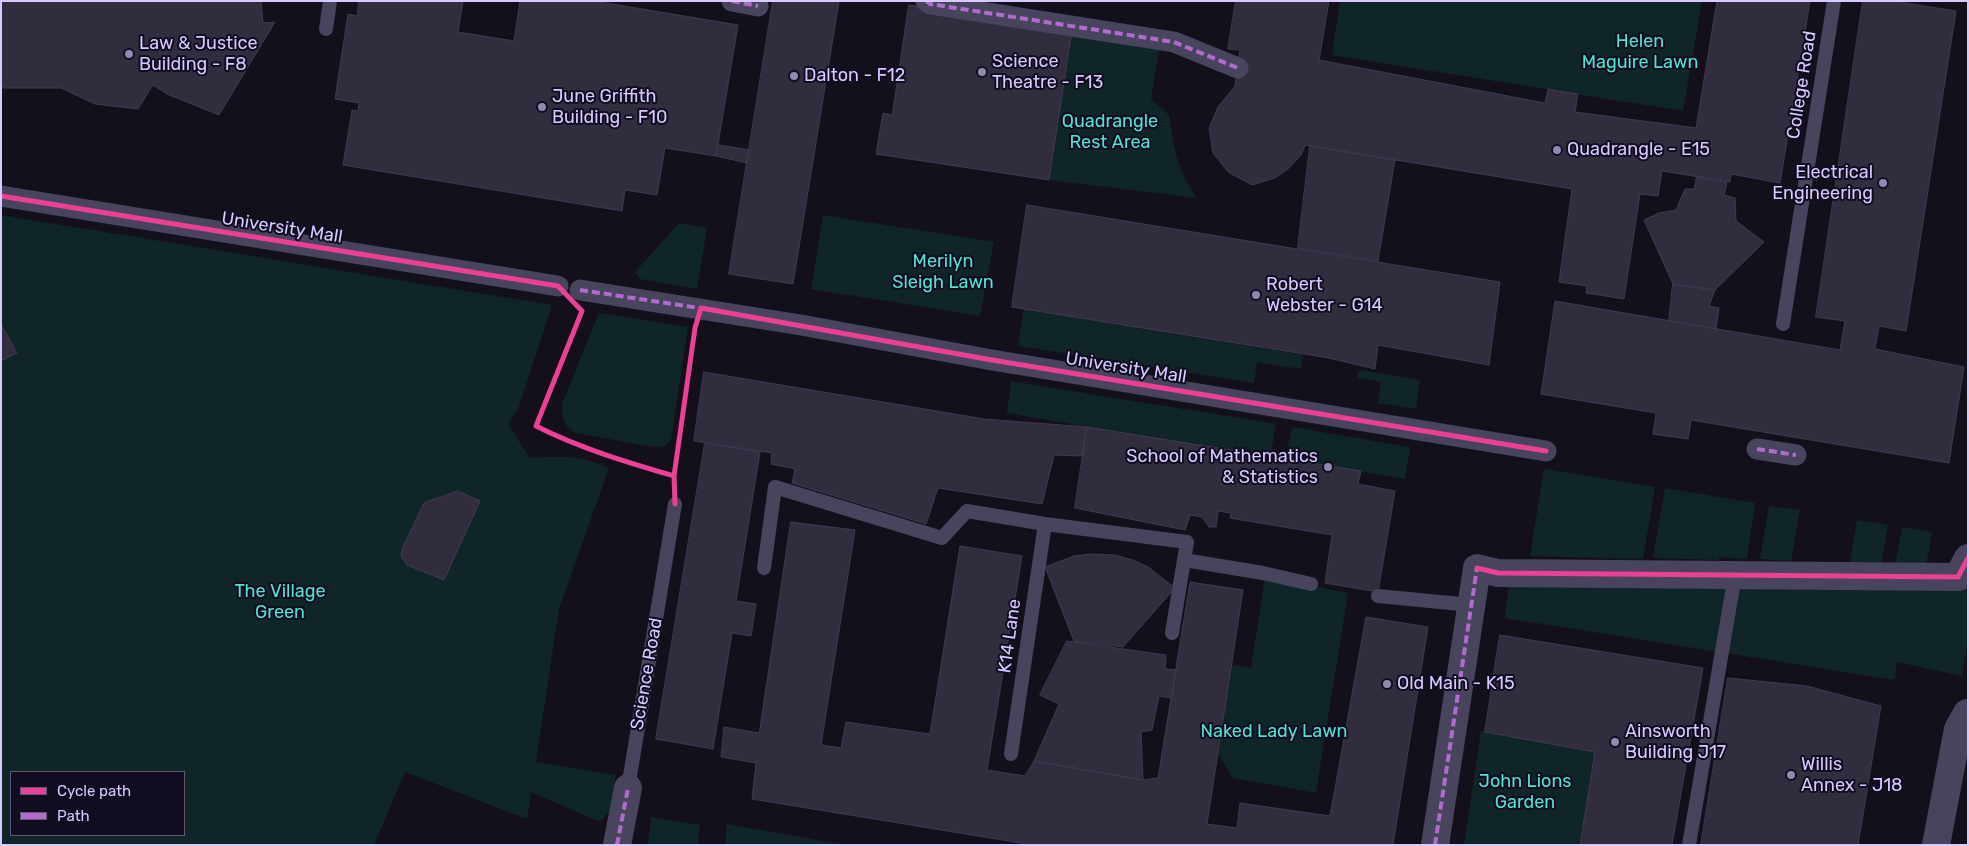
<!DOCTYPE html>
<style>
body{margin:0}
#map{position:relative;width:1969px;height:846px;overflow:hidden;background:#13101c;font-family:Rubik,sans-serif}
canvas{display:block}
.frame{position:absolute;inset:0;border:2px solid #d6caff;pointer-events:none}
.legend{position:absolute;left:10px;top:771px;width:175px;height:65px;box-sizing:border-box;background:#110c20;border:1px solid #605879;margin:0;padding:6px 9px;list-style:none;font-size:15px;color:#d6caff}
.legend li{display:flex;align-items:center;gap:10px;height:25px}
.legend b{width:25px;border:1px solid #605879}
</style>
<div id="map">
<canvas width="1969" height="846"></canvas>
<div class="frame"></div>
<ul class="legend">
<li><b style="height:6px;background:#ea4096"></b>Cycle path</li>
<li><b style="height:6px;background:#b06ccc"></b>Path</li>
</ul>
</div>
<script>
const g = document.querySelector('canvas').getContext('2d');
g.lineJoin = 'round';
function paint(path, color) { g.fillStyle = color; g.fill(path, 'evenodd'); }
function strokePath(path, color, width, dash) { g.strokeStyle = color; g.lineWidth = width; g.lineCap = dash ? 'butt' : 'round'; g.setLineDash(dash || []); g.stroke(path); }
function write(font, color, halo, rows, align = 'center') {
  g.font = font + ' Rubik,sans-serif'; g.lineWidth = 4; g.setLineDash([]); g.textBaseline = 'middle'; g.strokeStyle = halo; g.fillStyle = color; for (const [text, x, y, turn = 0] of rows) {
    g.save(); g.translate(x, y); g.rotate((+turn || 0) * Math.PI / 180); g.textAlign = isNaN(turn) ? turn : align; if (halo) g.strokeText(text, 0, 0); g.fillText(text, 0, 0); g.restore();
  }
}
const green = new Path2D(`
 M1340 1H1702L1683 111 1332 55Z
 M1072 30 1160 44 1151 99 1169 115C1174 150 1177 169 1197 198L1049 180Z
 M1 215 552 305 518 410 508 424 530 458C559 456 581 455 609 468L559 609 536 762 616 775 610 811 600 821 596 820 531 792 527 819 405 772 374 845H1V361L17 353 1 324ZM11 772H184V835H11Z
 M823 215 994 242 980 316 811 289Z
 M679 223 707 228 697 289 640 279 635 272Z
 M1024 309 1303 355 1301 369 1257 362 1254 383 1018 346Z
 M599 313 688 327 671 440 665 446 654 447 575 433C563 425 562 417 562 404Z
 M1359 370 1420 380 1416 409 1378 403 1381 382 1357 378Z
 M1011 381 1276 424 1270 458 1007 413Z
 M1292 427 1410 447 1405 479 1286 459Z
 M1544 469 1655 487 1643 559 1530 556Z
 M1665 488 1755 503 1747 559 1719 557V560L1653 558Z
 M1769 506 1800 510 1791 561 1760 559Z
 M1857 520 1888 525 1881 563 1850 562Z
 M1902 527 1932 532 1926 566 1895 565Z
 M1265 577 1348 593 1316 793 1233 778 1218 754 1231 665 1251 668Z
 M1509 582 1968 588V641L1962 676 1897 662 1895 680 1505 618Z
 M1481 731 1595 752 1580 845H1464Z
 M651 817 700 825 698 845H648Z
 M727 824 845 845H725Z`);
const building = new Path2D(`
 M1 1H261L263 23 275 22 219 115 167 94 153 85 138 109 95 104 61 88H1Z
 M359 1H463L458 32 514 41 520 1H594L738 25 716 156 665 148 657 195 625 190 622 211 343 165 352 110 358 111 359 103 335 99 348 14 357 16Z
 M773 1H839L793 284 729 274Z
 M1236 1H1329L1319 60 1545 103 1548 89 1564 92 1578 94 1575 112 1696 128 1717 1H1810L1780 183 1731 174 1730 182 1662 171 1658 196 1640 194 1624 299 1586 293 1587 286 1559 282 1572 189 1305 145 1301 155 1289 168 1275 178 1252 185 1228 172 1213 153 1209 128 1218 107 1235 86 1240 50 1228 49Z
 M1863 1H1892L1956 11 1906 331 1879 326 1875 349 1964 367 1949 463 1691 420 1688 439 1653 434 1656 413 1541 394 1555 301 1840 350 1845 321 1816 317Z
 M909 5 1072 30 1049 180 876 154 883 113 892 115Z
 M719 145 750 150 747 163 716 156Z
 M1310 146 1395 160 1378 261 1298 248Z
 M1697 177 1727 183 1724 195 1735 198 1736 221 1764 242 1715 290 1673 284 1644 220 1659 213 1676 210 1685 189H1694Z
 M1027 205 1500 282 1489 365 1378 345 1375 369 1329 358 1012 307Z
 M1673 284 1715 290 1709 306 1719 308 1716 329 1669 321Z
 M1 324 17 353 1 361Z
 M704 372 984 419 1087 427 1083 456 1054 455 1042 504 938 488 926 524 792 483 795 469 771 464 772 453 694 441Z
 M1087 427 1361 471 1358 484 1395 491 1378 592 1325 583 1332 535 1230 518 1231 513 1218 511 1216 527H1209L1202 517 1190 515 1185 530 1075 508Z
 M705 443 760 452 736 601 756 604 751 636 732 633 713 749 656 739Z
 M458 491 480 501 444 580 407 565 401 556 403 547 424 503Z
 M791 522 855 530 821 745 841 748 846 722 930 734 960 546 1022 556 987 770 1025 776 1034 761 1143 780 1158 778 1190 582 1243 590 1207 824 1237 828 1240 803 1330 816 1366 617 1428 627 1393 845H1033L752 799 756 763 721 757 724 727 759 733Z
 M1093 554 1114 555 1133 560 1148 567 1175 588 1123 647 1074 641 1045 567 1074 556Z
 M1500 635 1703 668 1672 845H1580L1595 752 1485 732Z
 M1067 641 1166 655 1165 669 1176 670 1172 698 1159 696 1152 730 1141 732 1143 780 1034 761 1059 704 1040 695Z
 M1728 678 1807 686 1881 706 1858 845H1701Z`);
const service = new Path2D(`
 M326 29 330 1
 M1783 324 1834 1
 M764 568 775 487 942 538 967 511 1045 524 1187 542 1184 560 1263 573 1311 584
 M1378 596 1471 605
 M1172 633 1184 560
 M1011 754 1045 524
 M628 788 675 504
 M1689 845 1735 575`);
const pedestrian = new Path2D(`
 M732 1 758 6
 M926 1 930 4 1174 42 1238 68
 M1 196 558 286
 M580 290 801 325 992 360 1546 451
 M1757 449 1796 455`);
const minor = new Path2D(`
 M617 845 628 788
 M1435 845 1477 568 1498 573 1958 577 1968 558
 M1936 845 1958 729 1967 713`);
const quiet = new Path2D(`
 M732 1 758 6
 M926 1 930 4 1174 42 1238 68
 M580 290 706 309
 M1757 449 1796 455
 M617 845 628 788
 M1435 845 1477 568H1479`);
const cycleway = new Path2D(`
 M1 196 558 286 582 311 536 426C579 448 627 462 674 476
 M675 504 674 476 695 328 701 308 992 360 1546 451
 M1477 568 1498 573 1958 577 1968 558`);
const markers = [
 [129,54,5,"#9289b0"],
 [982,72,5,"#9289b0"],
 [794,76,5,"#9289b0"],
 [542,107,5,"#9289b0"],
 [1557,150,5,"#9289b0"],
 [1883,183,5,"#9289b0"],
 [1256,295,5,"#9289b0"],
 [1328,467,5,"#9289b0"],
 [1387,684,5,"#9289b0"],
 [1615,742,5,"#9289b0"],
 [1791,775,5,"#9289b0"]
];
const parkNames = [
 ["Helen",1640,42],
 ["Maguire Lawn",1640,63],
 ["Quadrangle",1110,122],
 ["Rest Area",1110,143],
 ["Merilyn",943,262],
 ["Sleigh Lawn",943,283],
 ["The Village",280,592],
 ["Green",280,613],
 ["Naked Lady Lawn",1274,732],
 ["John Lions",1525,782],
 ["Garden",1525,803]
];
const poiNames = [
 ["Law & Justice",139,44],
 ["Building - F8",139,65],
 ["Science",992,62],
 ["Theatre - F13",992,83],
 ["Dalton - F12",804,76],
 ["June Griffith",552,97],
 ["Building - F10",552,118],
 ["Quadrangle - E15",1567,150],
 ["Electrical",1873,173,"right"],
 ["Engineering",1873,194,"right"],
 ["Robert",1266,285],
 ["Webster - G14",1266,306],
 ["School of Mathematics",1318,457,"right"],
 ["& Statistics",1318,478,"right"],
 ["Old Main - K15",1397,684],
 ["Ainsworth",1625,732],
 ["Building J17",1625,753],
 ["Willis",1801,765],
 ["Annex - J18",1801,786]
];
const streetNames = [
 ["College Road",1802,85,-81],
 ["University Mall",282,228,9],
 ["University Mall",1126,368,9],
 ["K14 Lane",1010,636,-82],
 ["Science Road",647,674,-80]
];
paint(green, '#0f2528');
paint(building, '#312d3e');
strokePath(building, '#403a50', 1);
strokePath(service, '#48445d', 14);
strokePath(pedestrian, '#48445d', 21);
strokePath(minor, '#48445d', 28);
strokePath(quiet, '#b06ccc', 4, [8, 4]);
strokePath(cycleway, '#ea4096', 5);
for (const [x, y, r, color] of markers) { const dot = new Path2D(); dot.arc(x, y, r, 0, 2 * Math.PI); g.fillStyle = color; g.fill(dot); strokePath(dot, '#110c20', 2); }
write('18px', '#52e3ce', '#110c20', parkNames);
write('18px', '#d6caff', '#110c20', poiNames, 'left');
write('18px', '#d6caff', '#110c20', streetNames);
</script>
